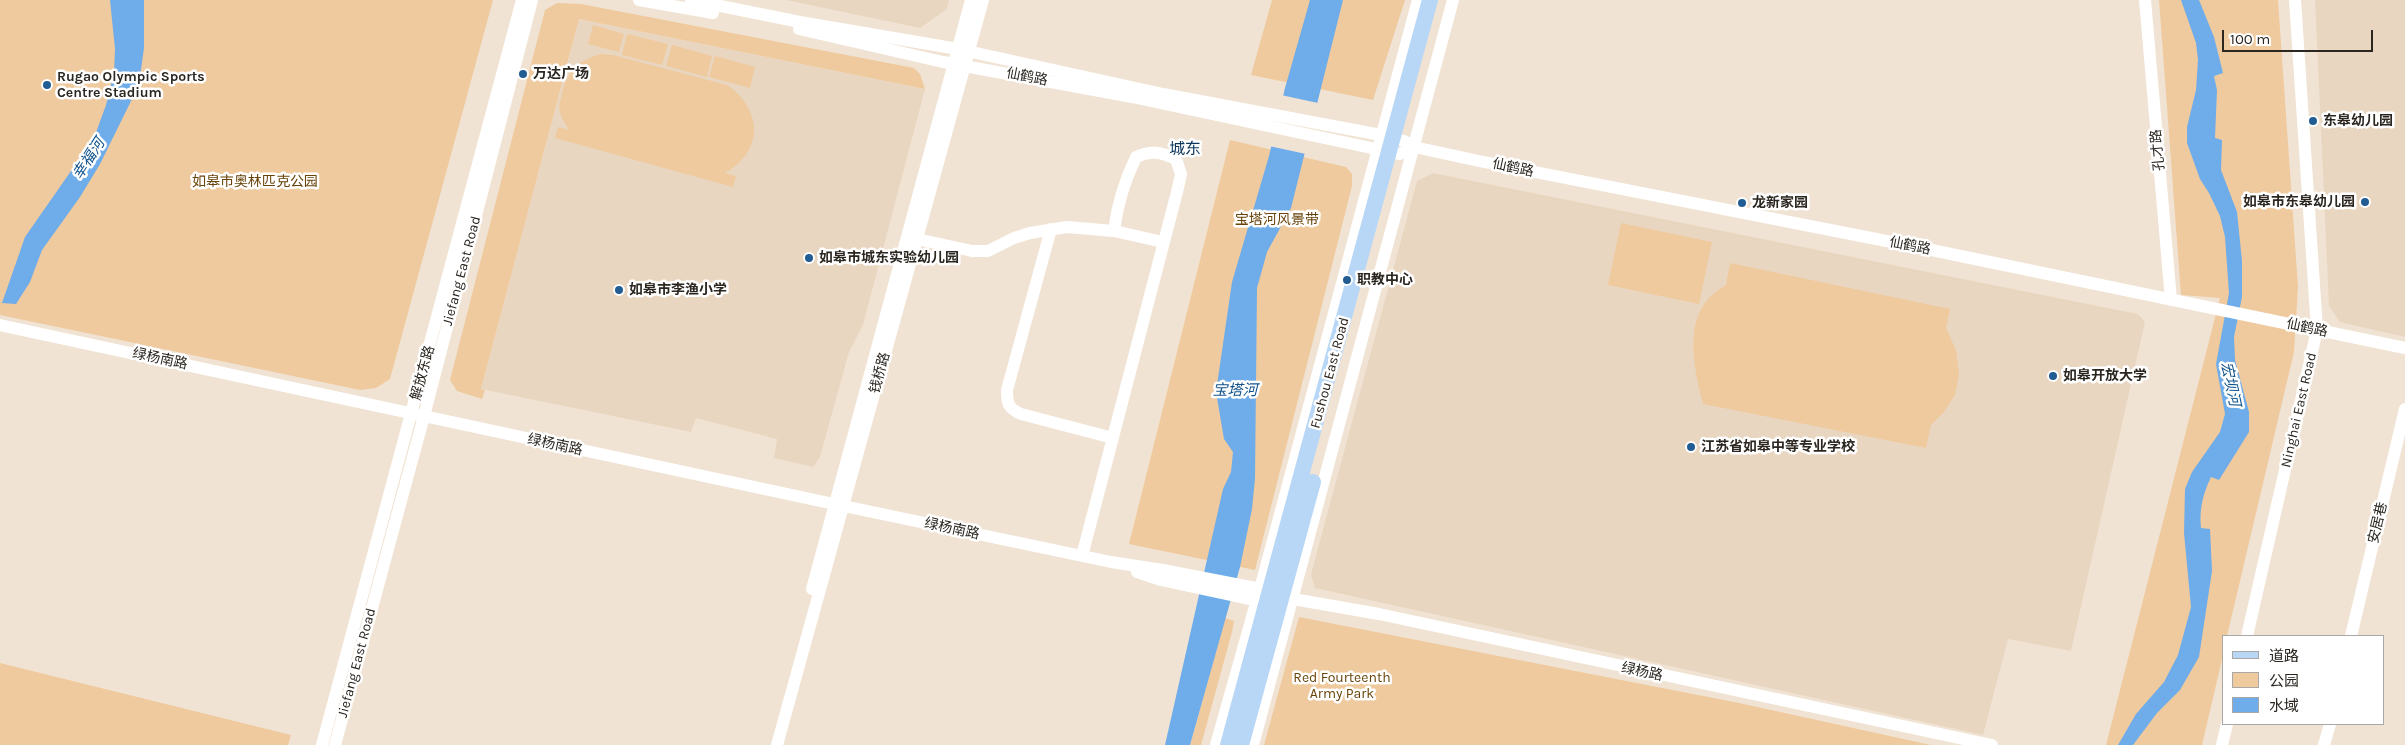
<!DOCTYPE html>
<meta charset="utf-8">
<style>
body{margin:0}
#map{position:relative;width:2405px;height:745px;overflow:hidden;background:#f1e3d3;font-family:Karla,"Noto Sans SC",sans-serif}
canvas{display:block}
.legend{position:absolute;left:2222px;top:635px;width:162px;height:90px;box-sizing:border-box;background:#fff;border:1px solid #aaa8a6;margin:0;padding:6px 9px;list-style:none;font-size:15px;color:#2b2620}
.legend li{display:flex;align-items:center;gap:10px;height:25px}
.legend b{width:25px;border:1px solid #aaa8a6}
.scale{position:absolute;left:2222px;top:30px;width:151px;height:22px;box-sizing:border-box;border:2px solid #2b2620;border-top:0;padding-left:6px;font-size:15px;line-height:18px;white-space:nowrap;color:#2b2620;-webkit-text-stroke:4px #fff;paint-order:stroke}
</style>
<div id="map">
<canvas width="2405" height="745"></canvas>
<ul class="legend">
<li><b style="height:6px;background:#b8d7f7"></b>道路</li>
<li><b style="height:14px;background:#efca9e"></b>公园</li>
<li><b style="height:14px;background:#6eacea"></b>水域</li>
</ul>
<div class="scale">100 m</div>
</div>
<script>
const g = document.querySelector('canvas').getContext('2d');
g.lineJoin = 'round';
function paint(path, color) { g.fillStyle = color; g.fill(path, 'evenodd'); }
function strokePath(path, color, width, dash) { g.strokeStyle = color; g.lineWidth = width; g.lineCap = dash ? 'butt' : 'round'; g.setLineDash(dash || []); g.stroke(path); }
function write(font, color, halo, rows, align = 'center') {
  g.font = font + ' Karla,"Noto Sans SC",sans-serif'; g.lineWidth = 5; g.setLineDash([]); g.textBaseline = 'middle'; g.strokeStyle = halo; g.fillStyle = color; for (const [text, x, y, turn = 0] of rows) {
    g.save(); g.translate(x, y); g.rotate((+turn || 0) * Math.PI / 180); g.textAlign = isNaN(turn) ? turn : align; if (halo) g.strokeText(text, 0, 0); g.fillText(text, 0, 0); g.restore();
  }
}
const built = new Path2D(`
 M786 0H949L947 9 920 28Z
 M2315 0H2405V337L2340 322 2329 306Z
 M579 19 925 89 863 325 849 352 820 457 813 467 774 458 777 439 696 418 691 432 481 389Z
 M1433 173 2138 314 2145 322 2071 651 2008 639 1983 735 1315 588 1311 574 1417 181Z`);
const green = new Path2D(`
 M0 0H493L390 379 376 388 360 390 0 315Z
 M1272 0H1405L1373 100 1251 75Z
 M2159 0H2278L2298 287 2294 352 2227 636H2224V651L2202 745H2106L2220 298 2181 295Z
 M557 3 581 4 914 68 920 74 925 89 579 19 481 389 485 390 482 399 457 391 450 380 545 10Z
 M593 25 624 34 619 52 588 44Z
 M627 34 668 44 662 65 622 55Z
 M672 45 712 56 707 77 666 66Z
 M601 54 613 55 727 85C763 110 764 151 725 173L736 176 733 187 555 138 558 127 569 130C566 124 561 118 560 112 558 106 561 99 562 93 567 71 579 60 601 54Z
 M715 56 755 67 750 88 709 77Z
 M1230 140 1346 167 1352 174V186L1255 570 1129 544Z
 M1621 223 1712 242 1699 304 1608 285Z
 M1730 263 1950 309 1946 328 1956 350 1959 374 1955 395 1944 412 1931 425 1926 448 1703 404C1695 372 1684 327 1708 299 1712 294 1720 289 1726 285Z
 M1299 617 1739 703 1931 745H1264Z
 M1225 618 1234 621 1232 632 1201 745H1190Z
 M0 663 291 735 288 745H0Z`);
const water = new Path2D(`
 M110 0H144V48L140 77 131 101 100 164 80 197 42 250 30 282 16 304 2 303 25 237 94 138 106 105 114 73 115 49Z
 M1310 0H1343L1291 208 1267 252 1257 288 1255 478 1252 509 1240 567 1190 745H1165L1223 489 1231 472 1233 452 1224 439 1216 392 1232 282 1269 156 1285 88Z
 M2181 0H2199L2214 37 2223 73 2214 76 2217 90 2215 138 2222 140 2221 170 2237 212 2242 261V297L2234 337 2235 360 2249 412V432L2219 480 2211 477C2203 494 2199 509 2201 528L2210 529 2212 571 2199 657 2180 690 2157 713 2133 745H2118L2136 714 2164 682 2178 655 2191 607 2184 533 2185 489 2192 472 2220 432 2225 414 2216 364 2229 293 2225 237 2220 216 2209 193 2200 179 2187 143V127L2196 90 2198 60 2196 43Z`);
const pier = new Path2D(`
 M1281 95 1318 103 1306 154 1269 146Z`);
const minor = new Path2D(`
 M639 0 713 13
 M691 0 800 22 958 49 1163 94 1381 135 1404 141 1414 147 1479 161 1922 248 2405 348
 M2145 0 2171 300
 M799 29 943 62 1132 97 1390 152 1400 154 1414 147
 M1051 229 1007 390C1007 404 1008 408 1021 414L1113 438
 M917 239 972 251H988L1014 238 1030 233 1067 227 1114 231 1163 242
 M0 325 834 504 1111 562 1163 570 1271 591 1293 599 1379 614 1992 745
 M1082 556 1177 192 1181 174 1176 159C1161 152 1151 150 1136 157 1125 180 1117 205 1114 231
 M1137 572 1161 580 1263 602
 M812 589 971 0
 M2247 636 2317 330 2295 0
 M2351 636 2405 409
 M322 745 522 0
 M335 745 424 416 532 0
 M777 745 983 0
 M1216 745 1260 589 1418 0
 M1253 745 1453 0
 M2222 745 2227 724
 M2324 745 2330 724`);
const major = new Path2D(`
 M1228 745 1430 0
 M1241 745 1313 482`);
const markers = [
 [523,74,5,"#215c93"],
 [47,85,5,"#215c93"],
 [2313,121,5,"#215c93"],
 [2365,202,5,"#215c93"],
 [1742,203,5,"#215c93"],
 [809,258,5,"#215c93"],
 [1347,280,5,"#215c93"],
 [619,290,5,"#215c93"],
 [2053,376,5,"#215c93"],
 [1691,447,5,"#215c93"]
];
const poiNames = [
 ["万达广场",533,74],
 ["Rugao Olympic Sports",57,77],
 ["Centre Stadium",57,93],
 ["东皋幼儿园",2323,121],
 ["如皋市东皋幼儿园",2355,202,"right"],
 ["龙新家园",1752,203],
 ["如皋市城东实验幼儿园",819,258],
 ["职教中心",1357,280],
 ["如皋市李渔小学",629,290],
 ["如皋开放大学",2063,376],
 ["江苏省如皋中等专业学校",1701,447]
];
const streetNames = [
 ["仙鹤路",1027,77,11],
 ["孔才路",2158,150,-95],
 ["仙鹤路",1513,168,12],
 ["仙鹤路",1910,246,11],
 ["Jiefang East Road",462,271,-75],
 ["仙鹤路",2307,328,12],
 ["绿杨南路",160,359,12],
 ["解放东路",423,373,-75],
 ["钱桥路",880,373,-75],
 ["Fushou East Road",1330,373,-75],
 ["Ninghai East Road",2299,410,-77],
 ["绿杨南路",555,445,12],
 ["安居巷",2378,523,-77],
 ["绿杨南路",952,529,12],
 ["Jiefang East Road",357,663,-75],
 ["绿杨路",1642,672,12]
];
const parkNames = [
 ["如皋市奥林匹克公园",255,182],
 ["宝塔河风景带",1277,220],
 ["Red Fourteenth",1342,678],
 ["Army Park",1342,694]
];
const waterNames = [
 ["幸福河",89,159,-57],
 ["宏坝河",2230,384,78],
 ["宝塔河",1235,391]
];
const quarterNames = [
 ["城东",1185,149]
];
paint(built, '#e9d6c1');
paint(green, '#efca9e');
paint(water, '#6eacea');
paint(pier, '#f1e3d3');
strokePath(minor, '#fff', 12);
strokePath(major, '#b8d7f7', 16);
for (const [x, y, r, color] of markers) { const dot = new Path2D(); dot.arc(x, y, r, 0, 2 * Math.PI); g.fillStyle = color; g.fill(dot); strokePath(dot, '#fff', 2); }
write('bold 14px', '#2b2620', '#fff', poiNames, 'left');
write('14px', '#2b2620', '#fff', streetNames);
write('14px', '#69440a', '#fff', parkNames);
write('italic 15px', '#10538c', '#fff', waterNames);
write('16px', '#0c365b', '#fff', quarterNames);
</script>
